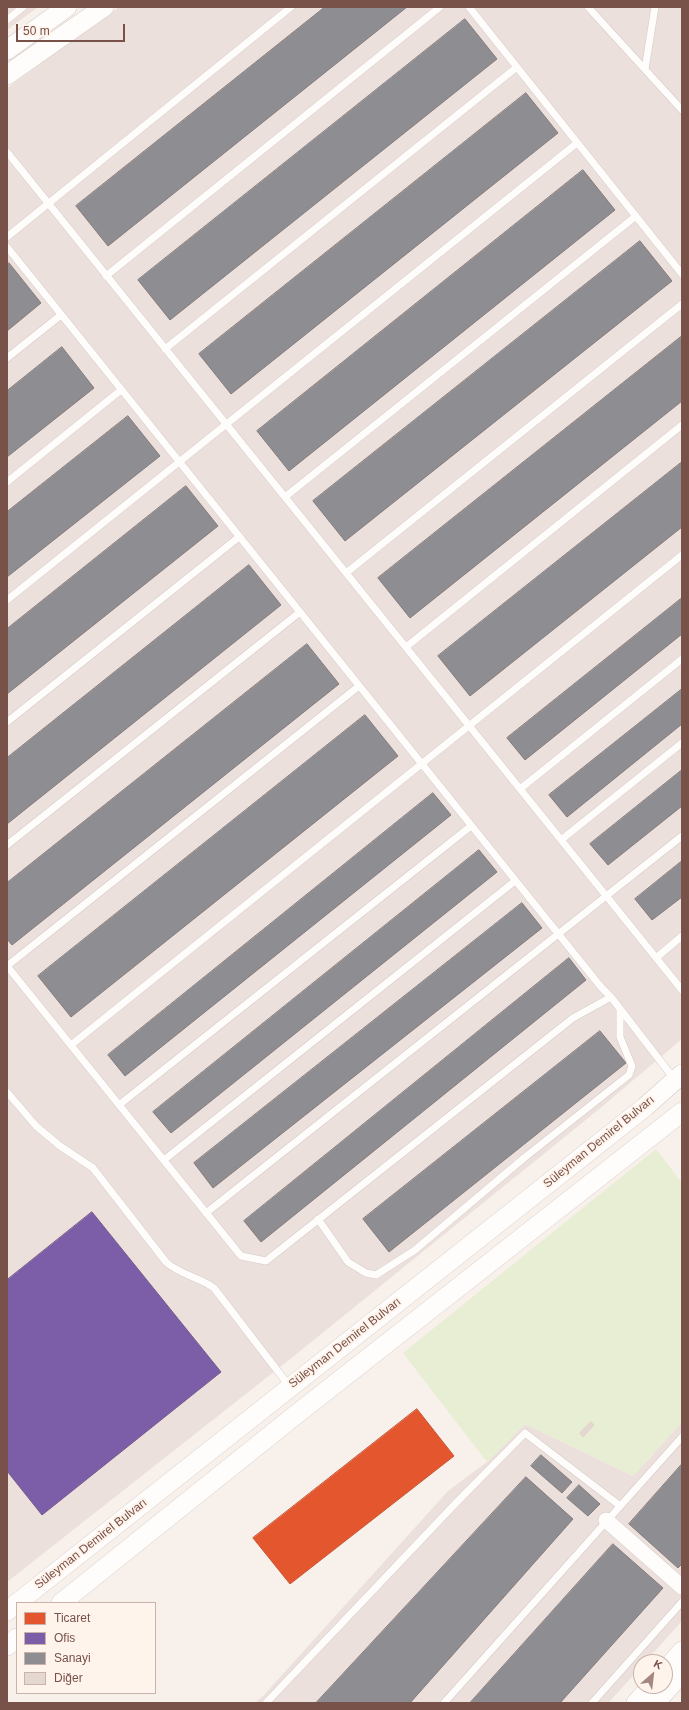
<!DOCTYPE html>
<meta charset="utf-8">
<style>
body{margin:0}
#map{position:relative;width:689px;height:1710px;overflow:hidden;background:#f8f0ea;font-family:Helvetica,sans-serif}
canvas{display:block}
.frame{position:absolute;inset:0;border:8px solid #785148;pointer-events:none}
.legend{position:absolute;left:16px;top:1602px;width:140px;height:92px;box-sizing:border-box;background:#fff4ec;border:1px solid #c9b3aa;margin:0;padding:5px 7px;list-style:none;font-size:12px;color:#785148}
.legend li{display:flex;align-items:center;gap:8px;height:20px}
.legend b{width:20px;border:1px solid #c9b3aa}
.north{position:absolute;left:633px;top:1654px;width:40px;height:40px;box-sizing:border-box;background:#fff4ec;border:1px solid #c9b3aa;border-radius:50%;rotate:28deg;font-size:11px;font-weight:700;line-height:16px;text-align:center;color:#785148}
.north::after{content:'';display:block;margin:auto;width:14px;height:18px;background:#a58981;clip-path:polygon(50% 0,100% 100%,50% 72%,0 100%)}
.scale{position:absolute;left:16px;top:24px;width:109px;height:18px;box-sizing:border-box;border:2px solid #785148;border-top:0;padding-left:5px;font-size:12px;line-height:14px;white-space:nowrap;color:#785148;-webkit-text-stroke:3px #fff4ec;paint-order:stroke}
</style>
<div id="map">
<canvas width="689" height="1710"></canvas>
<div class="frame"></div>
<ul class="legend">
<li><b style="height:11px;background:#e4572e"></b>Ticaret</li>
<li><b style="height:11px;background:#7b5ea7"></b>Ofis</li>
<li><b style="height:11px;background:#8d8d92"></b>Sanayi</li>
<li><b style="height:11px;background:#e5d7d1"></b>Diğer</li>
</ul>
<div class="north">K</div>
<div class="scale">50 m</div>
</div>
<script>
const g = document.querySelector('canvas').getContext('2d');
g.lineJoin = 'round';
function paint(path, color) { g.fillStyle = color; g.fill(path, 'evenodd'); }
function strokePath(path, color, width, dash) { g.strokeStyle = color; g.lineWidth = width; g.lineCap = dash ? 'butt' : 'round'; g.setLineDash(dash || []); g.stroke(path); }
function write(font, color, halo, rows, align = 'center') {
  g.font = font + ' Helvetica,sans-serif'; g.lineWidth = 4; g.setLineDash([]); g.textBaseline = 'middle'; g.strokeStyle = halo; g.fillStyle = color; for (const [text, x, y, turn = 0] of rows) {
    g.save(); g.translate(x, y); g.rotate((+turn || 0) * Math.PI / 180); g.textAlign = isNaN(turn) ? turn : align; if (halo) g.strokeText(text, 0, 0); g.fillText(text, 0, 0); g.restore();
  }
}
const industrial = new Path2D(`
 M7 7H38L7 30Z
 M119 7H682V1039L598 1110 289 1360 7 1582V88Z
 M682 1422V1621L645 1662H641V1667L608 1703H255L264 1695 448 1491 487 1462 525 1424 633 1476Z`);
const green = new Path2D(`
 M656 1149 682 1183V1422L633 1476 525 1424 487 1462 403 1353Z`);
const shops = new Path2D(`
 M417 1409 454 1456 290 1584 253 1538Z`);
const offices = new Path2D(`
 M92 1212 221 1372 42 1515 7 1471V1280Z`);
const industry = new Path2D(`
 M325 7H407L108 246 76 206Z
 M465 19 497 59 170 320 138 280Z
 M526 93 558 133 231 394 199 354Z
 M583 170 615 210 289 471 257 431Z
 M640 241 672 281 345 541 313 501Z
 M9 263 41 303 7 331V265Z
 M682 336V401L410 618 378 578Z
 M62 347 94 388 7 457V391Z
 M128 416 160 456 7 577V512Z
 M682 462V527L470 696 438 656Z
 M186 486 218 526 7 694V629Z
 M249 565 281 605 7 824V758Z
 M682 598V634L525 760 507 738Z
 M307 644 339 684 12 945 7 939V883Z
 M682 689V724L567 817 549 795Z
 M365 715 398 756 71 1017 38 976Z
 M682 770V806L608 865 590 844Z
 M433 793 451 815 125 1076 108 1055Z
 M479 850 497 872 171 1133 153 1112Z
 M682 861V897L652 920 635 899Z
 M522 903 542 928 213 1188 194 1163Z
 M569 958 586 980 261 1242 244 1221Z
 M600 1031 626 1063 389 1252 363 1219Z
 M541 1455 572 1482 562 1493 531 1466Z
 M682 1464V1564L678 1568 629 1524Z
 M526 1477 573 1519 410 1703H316Z
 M579 1485 600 1504 588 1516 567 1498Z
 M613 1544 663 1588 560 1703H470Z`);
const building = new Path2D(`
 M591 1422 594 1425 583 1437 580 1433Z`);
const service = new Path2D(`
 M469 7 682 274
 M588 7 682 110
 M7 20 23 7
 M645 69 655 7
 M7 152 682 990
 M7 237 291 7
 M7 247 601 987 611 997 675 1080
 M106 276 440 7
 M165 349 517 67
 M7 358 61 315
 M7 482 121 390
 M285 497 636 216
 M346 573 682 304
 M7 600 577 143
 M406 647 682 425
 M7 722 239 537
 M520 789 682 659
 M561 840 682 743
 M7 845 300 612
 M656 958 682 936
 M7 966 241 1256 266 1261 573 1018 611 997
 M7 966 359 686
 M71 1045 682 555
 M7 1092 36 1126 60 1146 93 1168 166 1262C180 1275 199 1277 214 1288L290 1387
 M119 1105 471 826
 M164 1160 515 881
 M206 1213 682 836
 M318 1219 348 1262 366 1273 376 1275 415 1250 524 1158 629 1075 632 1066 620 1037V1010
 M266 1703 455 1504 525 1433 619 1505
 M444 1703 682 1437
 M592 1703 682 1602`);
const minor = new Path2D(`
 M606 1520 682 1587`);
const tertiary = new Path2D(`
 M7 50 67 7
 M7 75 104 7
 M61 1603 298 1413 682 1112
 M7 1611 645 1107 682 1074
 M7 1646 17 1638
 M665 1671 682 1651
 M636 1703 651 1686
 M655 1703 682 1673`);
const streetNames = [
 ["Süleyman Demirel Bulvarı",599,1142,-39],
 ["Süleyman Demirel Bulvarı",345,1343,-38],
 ["Süleyman Demirel Bulvarı",91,1544,-38]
];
paint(industrial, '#ebe0db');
paint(green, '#e8eed4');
paint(shops, '#e4572e');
strokePath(shops, '#c45536', 1);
paint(offices, '#7b5ea7');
strokePath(offices, '#7a5a8a', 1);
paint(industry, '#8d8d92');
strokePath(industry, '#877b7c', 1);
paint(building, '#e5d7d1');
strokePath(building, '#e1d2cc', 1);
strokePath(service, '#d6cbc6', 8);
strokePath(minor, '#d6cbc6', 16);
strokePath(tertiary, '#d6cbc6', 20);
strokePath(service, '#fefdfc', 7);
strokePath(minor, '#fefdfc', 15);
strokePath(tertiary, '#fefdfc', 19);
write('12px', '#785148', '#fff4ec', streetNames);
</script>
